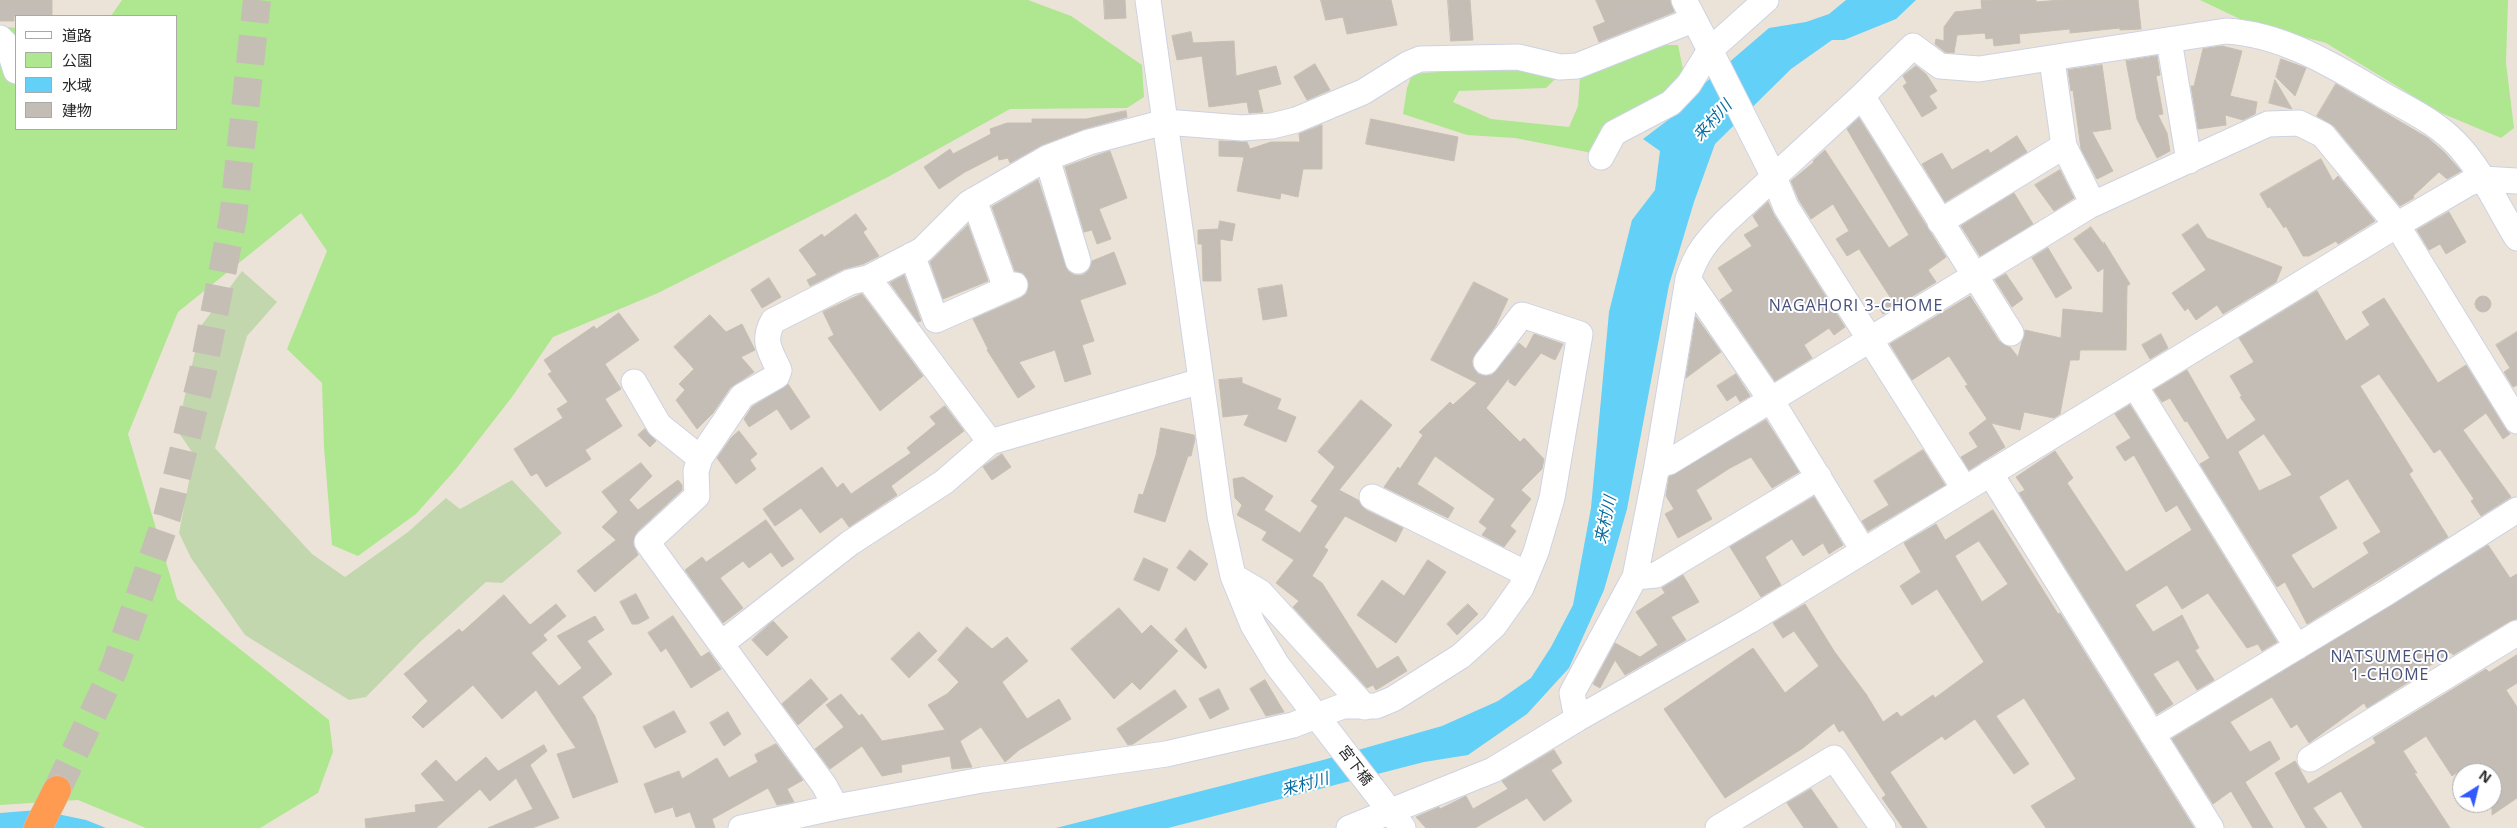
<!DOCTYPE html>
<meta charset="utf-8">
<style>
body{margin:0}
#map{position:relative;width:2517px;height:828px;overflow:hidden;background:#ece3d8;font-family:"Open Sans","Noto Sans JP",sans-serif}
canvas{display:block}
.legend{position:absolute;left:15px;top:15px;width:162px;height:115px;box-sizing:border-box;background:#fff;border:1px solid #a9a9a9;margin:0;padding:6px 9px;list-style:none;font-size:15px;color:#282828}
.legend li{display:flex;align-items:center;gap:10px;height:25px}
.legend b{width:25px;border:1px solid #a9a9a9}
.north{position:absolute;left:2452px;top:763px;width:50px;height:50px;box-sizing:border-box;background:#fff;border:1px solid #a9a9a9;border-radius:50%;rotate:36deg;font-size:14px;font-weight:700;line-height:20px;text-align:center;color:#282828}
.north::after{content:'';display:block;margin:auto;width:18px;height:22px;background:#3259ff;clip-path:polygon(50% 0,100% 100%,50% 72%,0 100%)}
</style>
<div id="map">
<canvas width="2517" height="828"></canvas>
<ul class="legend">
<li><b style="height:6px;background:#fff"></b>道路</li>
<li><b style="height:14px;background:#aee790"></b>公園</li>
<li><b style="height:14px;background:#62d0f7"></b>水域</li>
<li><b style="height:14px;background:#c3bdb5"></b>建物</li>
</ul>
<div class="north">N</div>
</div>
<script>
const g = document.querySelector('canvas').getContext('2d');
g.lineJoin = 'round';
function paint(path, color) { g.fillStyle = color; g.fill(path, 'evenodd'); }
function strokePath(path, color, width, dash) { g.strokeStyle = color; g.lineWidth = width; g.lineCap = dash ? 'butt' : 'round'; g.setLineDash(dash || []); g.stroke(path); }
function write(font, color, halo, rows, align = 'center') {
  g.font = font + ' "Open Sans","Noto Sans JP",sans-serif'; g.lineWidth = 4; g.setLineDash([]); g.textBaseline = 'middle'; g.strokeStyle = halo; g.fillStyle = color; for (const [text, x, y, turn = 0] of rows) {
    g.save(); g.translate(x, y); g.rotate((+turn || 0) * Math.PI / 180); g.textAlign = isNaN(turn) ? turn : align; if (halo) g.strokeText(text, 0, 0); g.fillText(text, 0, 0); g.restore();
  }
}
const green = new Path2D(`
 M122 0H1028L1071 16 1142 65 1144 97 1127 108 1010 109 888 177 658 293 553 337 512 397 456 469 416 514 358 556 332 545 324 447 322 383 287 349 327 251 301 213 178 312 128 434 177 599 329 720 333 752 318 793 260 828H146L78 800 0 805V26L16 28V129H176V16H111Z
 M2200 0H2508L2506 63 2514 128 2501 138 2441 113 2326 43 2244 21Z
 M1658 45H1678L1684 74 1671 94 1592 153 1515 138 1467 135 1403 114 1407 88 1412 74 1521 65 1560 74 1546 88 1459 91 1453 102 1491 119 1569 127 1578 106 1580 77Z`);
const cemetery = new Path2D(`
 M242 271 277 302 247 336 215 448 312 554 345 577 408 532 446 498 460 509 512 480 562 533 502 583 486 582 420 642 366 697 349 700 245 635 191 558 179 533 194 455 177 430 201 326Z`);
const water = new Path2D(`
 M1846 0H1916L1896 19 1844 40H1832L1791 69 1715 144 1694 202 1669 285 1627 509 1604 590 1569 668 1527 714 1468 755 1424 762 1168 828H1056L1323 760 1442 726 1498 701 1531 678 1551 647 1573 605 1591 508 1609 312 1632 220 1655 190 1660 151 1643 139 1672 117 1698 89 1769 28 1806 22 1829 14Z
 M38 810 86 820 106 828H0V813Z`);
const building = new Path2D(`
 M0 0H52V16H14V21H0Z
 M1104 0H1125L1126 18 1105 19Z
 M1321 0H1391L1397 25 1347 34 1343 17 1326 20Z
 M1448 0H1470L1473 40 1451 41Z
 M1596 0H1670L1674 12 1599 42 1593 27 1605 22Z
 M1992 0H2036V2L2060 0H2138L2141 29 2120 30V28L2070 33V29L2019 34 2020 43 1994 46 1993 38 1986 39 1985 33 1957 35 1954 53 1945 52 1935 44 1936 39 1944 41V27L1955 12 1982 9 1981 1Z
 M1191 32 1193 43 1234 41 1236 76 1276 66 1281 84 1258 90 1263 112 1249 113 1247 102 1209 107 1202 56 1177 60 1172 36Z
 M2222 46 2242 51 2230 96 2257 102 2255 114 2243 120 2225 115 2226 125 2198 129 2191 86H2194L2203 49Z
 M2157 56 2160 75 2156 76 2163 114 2158 115 2167 133 2170 151 2157 158 2137 119 2126 61Z
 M2281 59 2306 68 2295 96 2276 77Z
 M1315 64 1330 90 1307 100 1294 77Z
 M2102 65 2111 129 2092 132 2113 171 2097 179 2081 149 2073 90 2071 91 2068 70Z
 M1916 66 1926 74 1937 91 1929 96 1937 108 1922 117 1903 86 1907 83 1903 76Z
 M2275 80 2292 109 2269 103Z
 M2336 84 2428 138 2444 152 2461 171 2447 179 2439 172 2413 196 2414 198 2400 206 2334 126 2317 116Z
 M1126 111 1127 117 1084 129 1042 145 1010 163 1008 158 999 160 998 155 965 172 939 189 924 167 950 149 953 154 991 134 990 129 1007 123H1032V119H1086Z
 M1859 118 1946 257 1928 270 1936 282 1883 314 1879 308 1892 300 1859 249 1847 256 1836 239 1849 231 1833 204 1811 219 1799 200 1791 181 1814 162 1813 161 1825 150 1889 248 1909 235 1847 129Z
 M1371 119 1458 137 1454 161 1366 144Z
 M1322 125V169H1303L1298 197 1281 193 1280 199 1237 191 1244 157 1219 156V141L1247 142 1250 149 1271 142H1300L1299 134Z
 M2017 136 2027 152 1945 202 1922 164 1942 153 1952 170 1988 149 1990 153Z
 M1110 151 1127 198 1099 209 1111 239 1097 244 1092 230 1084 232 1065 167Z
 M2321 159 2333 181 2338 176 2375 221 2338 244 2336 241 2309 256H2303L2286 226 2284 228 2270 207 2268 208 2260 194Z
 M2060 170 2074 198 2054 211 2035 185Z
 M1038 180 1068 271 1074 275H1083L1089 270 1092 261 1114 252 1126 284 1080 300 1094 341 1082 345 1091 374 1065 382 1055 350 1019 362 1035 387 1018 398 987 350 988 349 973 319 1021 298 1027 293 1028 280 1023 273 1015 271 992 207Z
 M2014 193 2033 224 1980 256 1961 226Z
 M1768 202 1774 215 1845 327 1834 335 1829 328 1804 345 1812 358 1775 381 1720 300 1733 291 1718 268 1752 246 1744 235 1759 226 1753 216Z
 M2449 212 2466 242 2446 254 2440 244 2429 250 2417 230Z
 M856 214 867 229 863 232 879 256 863 264 844 269 810 286 807 280 817 275 799 250 822 234 824 237Z
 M1220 221 1235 224 1232 241 1220 239 1221 281H1203L1202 244H1198V230L1218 229Z
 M2198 224 2207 238 2282 267 2276 282 2223 314 2217 305 2196 320 2188 308 2185 311 2172 293 2206 270 2182 235Z
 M968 225 988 281 943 299 930 262Z
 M2091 227 2104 245V242L2130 284 2127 286 2126 350H2080L2079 360H2070L2060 414 2054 418 2024 412 2020 430 1991 423 2005 447 1969 470 1961 457 1978 447 1969 433 1987 419 1965 386 1968 385 1949 356 1912 380 1890 344 1970 296 1999 341 2010 347 2018 357 2025 330 2061 338 2063 309 2103 313 2104 268 2098 272 2074 239Z
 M2048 248 2072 288 2056 298 2032 258Z
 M2006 274 2023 299 2012 307 1995 280Z
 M904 275 921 321 918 322 890 283Z
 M769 278 781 297 762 308 751 290Z
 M1474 282 1508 299 1496 325 1472 360 1473 367 1478 374 1485 376 1492 375 1519 343 1526 349 1534 334 1563 344 1555 360 1541 353 1515 386 1509 382V378L1486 408 1520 442 1524 438 1544 459 1542 469 1521 490 1531 499 1510 526 1516 531 1504 547 1482 535 1487 528 1479 522 1495 499 1435 456 1417 484 1454 508 1448 518 1384 487 1398 467 1400 469 1423 435 1419 432 1450 402 1453 405 1477 383 1431 360Z
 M1282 285 1287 316 1263 320 1258 289Z
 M2317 291 2346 341 2370 325 2362 312 2384 298 2438 383 2466 365 2505 428 2510 434 2503 439 2486 413 2463 430 2511 497 2481 516 2471 501 2474 499 2440 449 2434 453 2379 374 2360 386 2413 471 2409 474 2448 537 2307 624 2285 582 2277 587 2200 464 2210 458 2187 421 2185 422 2170 398 2162 402 2154 390 2187 370 2227 440 2256 420 2240 397 2242 396 2230 376 2254 362 2239 338ZM2264 434 2292 475 2259 491 2238 452ZM2348 479 2381 532 2363 543 2369 553 2313 589 2291 555 2337 528 2319 497Z
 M862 294 923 376 880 411 828 338 834 335 823 312Z
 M2475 304a8 8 0 1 1 16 0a8 8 0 1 1-16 0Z
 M619 313 639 340 605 364 621 389 605 399 622 426 585 450 591 459 546 487 537 473 531 476 514 449 563 418 557 409 568 402 548 374 552 372 544 360 594 326 596 329Z
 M710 315 726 332 742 324 755 350 741 357 754 372 730 388 713 413 697 429 676 400 685 390 679 384 694 369 674 347Z
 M1696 317 1721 352 1686 378Z
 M2517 332V385L2513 387 2504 372 2510 368 2496 345Z
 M2161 334 2168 348 2150 359 2142 345Z
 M1736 374 1750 396 1740 402 1736 395 1727 401 1717 386Z
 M1242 378V383L1281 399 1277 409 1296 417 1286 442 1244 425 1249 414 1223 417 1219 380Z
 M788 384 810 417 791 430 777 409 749 427 744 419 752 407Z
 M1361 400 1392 425 1339 490 1358 500 1366 510 1403 528 1396 542 1345 516 1324 547 1328 550 1312 576 1322 583 1377 669 1398 656 1407 671 1376 690 1373 685 1367 688 1293 607 1299 601 1276 583 1294 560 1262 540 1267 532 1237 515 1242 505 1235 498 1233 479 1243 477 1273 496 1264 510 1300 533 1318 506 1311 501 1335 467 1318 452Z
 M2130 405 2277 642 2262 651 2258 644 2247 648 2208 593 2182 609 2167 585 2135 605 2153 632 2182 615 2199 648 2195 650 2214 680 2197 690 2178 660 2153 674 2173 704 2157 714 2019 493 2025 490 2016 477 2055 451 2073 478 2067 483 2126 572 2192 530 2177 505 2166 512 2134 455 2125 461 2116 447 2131 438 2115 414Z
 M945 406 964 431 891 486 897 495 849 527 842 517 820 533 801 508 775 526 763 509 822 467 837 488 843 483 851 494 911 453 907 448 936 424 930 417Z
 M1766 420 1799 472 1772 488 1751 457 1730 468 1696 490 1712 519 1678 538 1665 514 1674 509 1666 496 1669 477Z
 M1161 428 1194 435 1195 439 1191 456H1188L1165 522 1134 512 1139 494 1143 495 1156 455Z
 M645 429 656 441 650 447 638 435Z
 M739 431 757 454 750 460 756 469 736 484 717 458 731 438Z
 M1923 450 1945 485 1868 531 1862 521 1889 505 1874 481Z
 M1002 454 1011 467 992 480 983 467Z
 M641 463 652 476 629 500 638 510 678 480 682 485V490L637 532 633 544 638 555 595 592 577 571 616 540 602 527 618 512 602 492Z
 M1814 497 1843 545 1829 554 1823 543 1803 556 1792 539 1765 557 1781 585 1761 597 1730 547Z
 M1993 510 2058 614 2060 613 2194 828H2046L2031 806 2076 779 2024 698 1996 716 2029 764 2014 774 1975 719 1945 740 1942 736 1890 772 1927 828H1903L1882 798 1886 795 1843 730 1839 732 1834 723 1803 748 1725 798 1664 709 1753 648 1785 693 1819 666 1794 631 1783 638 1773 623 1805 604 1834 651 1866 694 1883 722 1897 712 1901 717 1933 695 1935 698 1984 662 1937 589 1912 605 1900 586 1921 572 1904 543 1936 524 1945 540ZM1979 541 2008 584 1982 602 1955 556Z
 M766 520 794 559 782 567 771 552 749 568 743 561 720 578 743 608 723 623 685 570 702 557 706 562Z
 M2488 545 2510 578 2517 574V619L2510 621 2453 655 2451 652 2412 677 2413 679 2367 708 2364 703 2309 743 2297 724 2291 728 2272 697 2230 722 2250 752 2270 741 2280 759 2245 782 2273 828H2253L2231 791 2213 804 2172 739Z
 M1190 550 1208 564 1195 581 1177 568Z
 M1144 558 1168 569 1159 591 1134 580Z
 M1428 560 1446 572 1396 643 1357 615 1382 580 1404 596Z
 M1683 575 1699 602 1671 617 1686 640 1625 675 1615 660 1600 688 1593 684 1615 643 1640 657 1658 645 1636 612 1665 593 1662 588Z
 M636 594 649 618 638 624H632L620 602Z
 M504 595 530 625 556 604 566 616 543 635 547 640 531 653 559 686 582 668 557 636 595 616 604 630 587 641 612 674 582 697 595 716 618 782 573 798 557 754 576 748 536 690 502 719 473 685 423 728 412 717 428 701 404 674 459 629 462 632Z
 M1468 604 1478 614 1457 635 1447 624Z
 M1119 608 1142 634 1151 625 1178 651 1140 690 1132 682 1114 699 1071 649Z
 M673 616 701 657 709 652 721 669 691 688 666 648 661 652 648 633Z
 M773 621 788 637 767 656 752 640Z
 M967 627 992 649 1007 637 1028 661 1002 682 1027 719 1059 699 1071 719 1019 750 1005 762 981 727 960 741 972 767 952 769 950 756 901 765 902 772 882 776 862 746 830 769 815 749 844 727 826 705 841 694 859 716 862 714 882 741 945 730 928 705 947 694 959 682 938 660Z
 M1186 628 1207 667 1205 669 1175 640Z
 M919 632 937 651 909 678 891 659Z
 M2517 655V683L2506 690 2517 707V798L2492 815V773H2460L2459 771 2452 776 2426 736 2403 751 2417 773H2414L2450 828H2363L2341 791 2313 808 2327 828H2306L2275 773 2295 761 2308 784 2376 743 2373 738 2486 669 2489 672Z
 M811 679 828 699 798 725 782 704Z
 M1265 680 1284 712 1266 716 1250 689Z
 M1219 689 1229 709 1210 719 1199 699Z
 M1175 690 1187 707 1133 744 1128 745 1117 729Z
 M674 711 686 732 655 748 643 727Z
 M728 712 741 734 724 746 710 723Z
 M776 744 803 780 787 789 794 802 777 805 768 788 712 819 715 828H696L690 812 676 817 673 807 655 813 644 784 679 771 682 779 717 758 729 778 758 762 755 755Z
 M544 745 547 751 530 765 559 818 532 828H488L533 809 516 778 490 801 480 789 436 828H366L365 819 416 812 415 805 445 801 421 774 436 760 456 782 486 757 498 771Z
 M1554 750 1562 763 1551 770 1572 801 1544 821 1527 798 1475 828H1426L1416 817 1439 807 1440 809 1466 796 1473 809 1508 789 1502 781Z
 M1811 789 1838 828H1804L1787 803Z`);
const highwayTunnel = new Path2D(`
 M57 790 114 669 167 517 203 371 233 218 257 0`);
const minor = new Path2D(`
 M1148 0 1220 516 1233 576 1253 625 1277 665 1403 828
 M1766 0 1710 50 1774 177 1786 207 1964 488
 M0 38 8 46 16 71
 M2169 40 2189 161
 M2052 60 2064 146 2093 204
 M1862 96 2011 333
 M1601 157 1614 133 1671 103 1689 84 1710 50 1684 0
 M1047 158 1078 261
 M974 200 1006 288
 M1940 222 2064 146
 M912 255 936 320 1015 285
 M868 278 990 442
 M1688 279 1771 400 1863 550
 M634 382 659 425 700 458
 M2135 386 2297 647
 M1657 466 1669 462 2089 206 2268 124 2299 123 2323 135 2397 225 2517 421
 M1990 473 2211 828
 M1372 497 1527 574
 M1233 576 1260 592 1365 707
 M1635 577 1656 575 1819 477
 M721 644 647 542 697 496 696 471 700 458 742 396 777 376 779 370C770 351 762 341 773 321L850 282 868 278 922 250 969 203 1047 158 1089 142 1165 122 1242 128 1272 126 1296 120 1363 92 1408 64 1420 59 1518 57 1560 67 1577 66 1693 20
 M1577 719 1572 693 1635 577 1657 466 1688 279C1696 253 1707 241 1725 222L1862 96 1913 46 1940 66 1979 69 2226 31C2283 34 2336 67 2383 95 2412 111 2442 125 2463 151 2485 177 2499 209 2517 238
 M2152 734 2386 593 2517 510
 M2310 759 2517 633
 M836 807 824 785 721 644 850 543 944 482 990 442 1201 381
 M741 828 836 807 982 780 1166 754 1293 725 1343 706H1376L1393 699 1461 656 1494 626 1521 588 1536 552 1552 498 1580 334 1522 315 1486 362
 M1349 828 1493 770 1577 719 1749 621 2397 225 2469 183 2483 179 2517 181
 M1718 828 1834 758 1883 828`);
const highway = new Path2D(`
 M38 828 57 790`);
const streetNames = [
 ["宮下橋",1355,766,53]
];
const waterNames = [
 ["来村川",1713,121,-48],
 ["来村川",1606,520,-78],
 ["来村川",1305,785,-15]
];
const neighbourhoodNames = [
 ["NAGAHORI 3-CHOME",1856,306],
 ["NATSUMECHO",2390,657],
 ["1-CHOME",2390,675]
];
paint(green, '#aee790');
paint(cemetery, '#c2d7ae');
paint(water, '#62d0f7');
paint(building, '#c3bdb5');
strokePath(building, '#c7bfb2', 1);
strokePath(highwayTunnel, '#c5beb5', 28, [28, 14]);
strokePath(minor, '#cdd2e3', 27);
strokePath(highway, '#c7c7c7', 29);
strokePath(minor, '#fff', 25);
strokePath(highway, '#ff9b50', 28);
write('15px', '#282828', '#fff', streetNames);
write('italic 16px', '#046ba0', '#fff', waterNames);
g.letterSpacing = '1px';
write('16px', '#46507b', '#fff', neighbourhoodNames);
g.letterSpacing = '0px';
</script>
